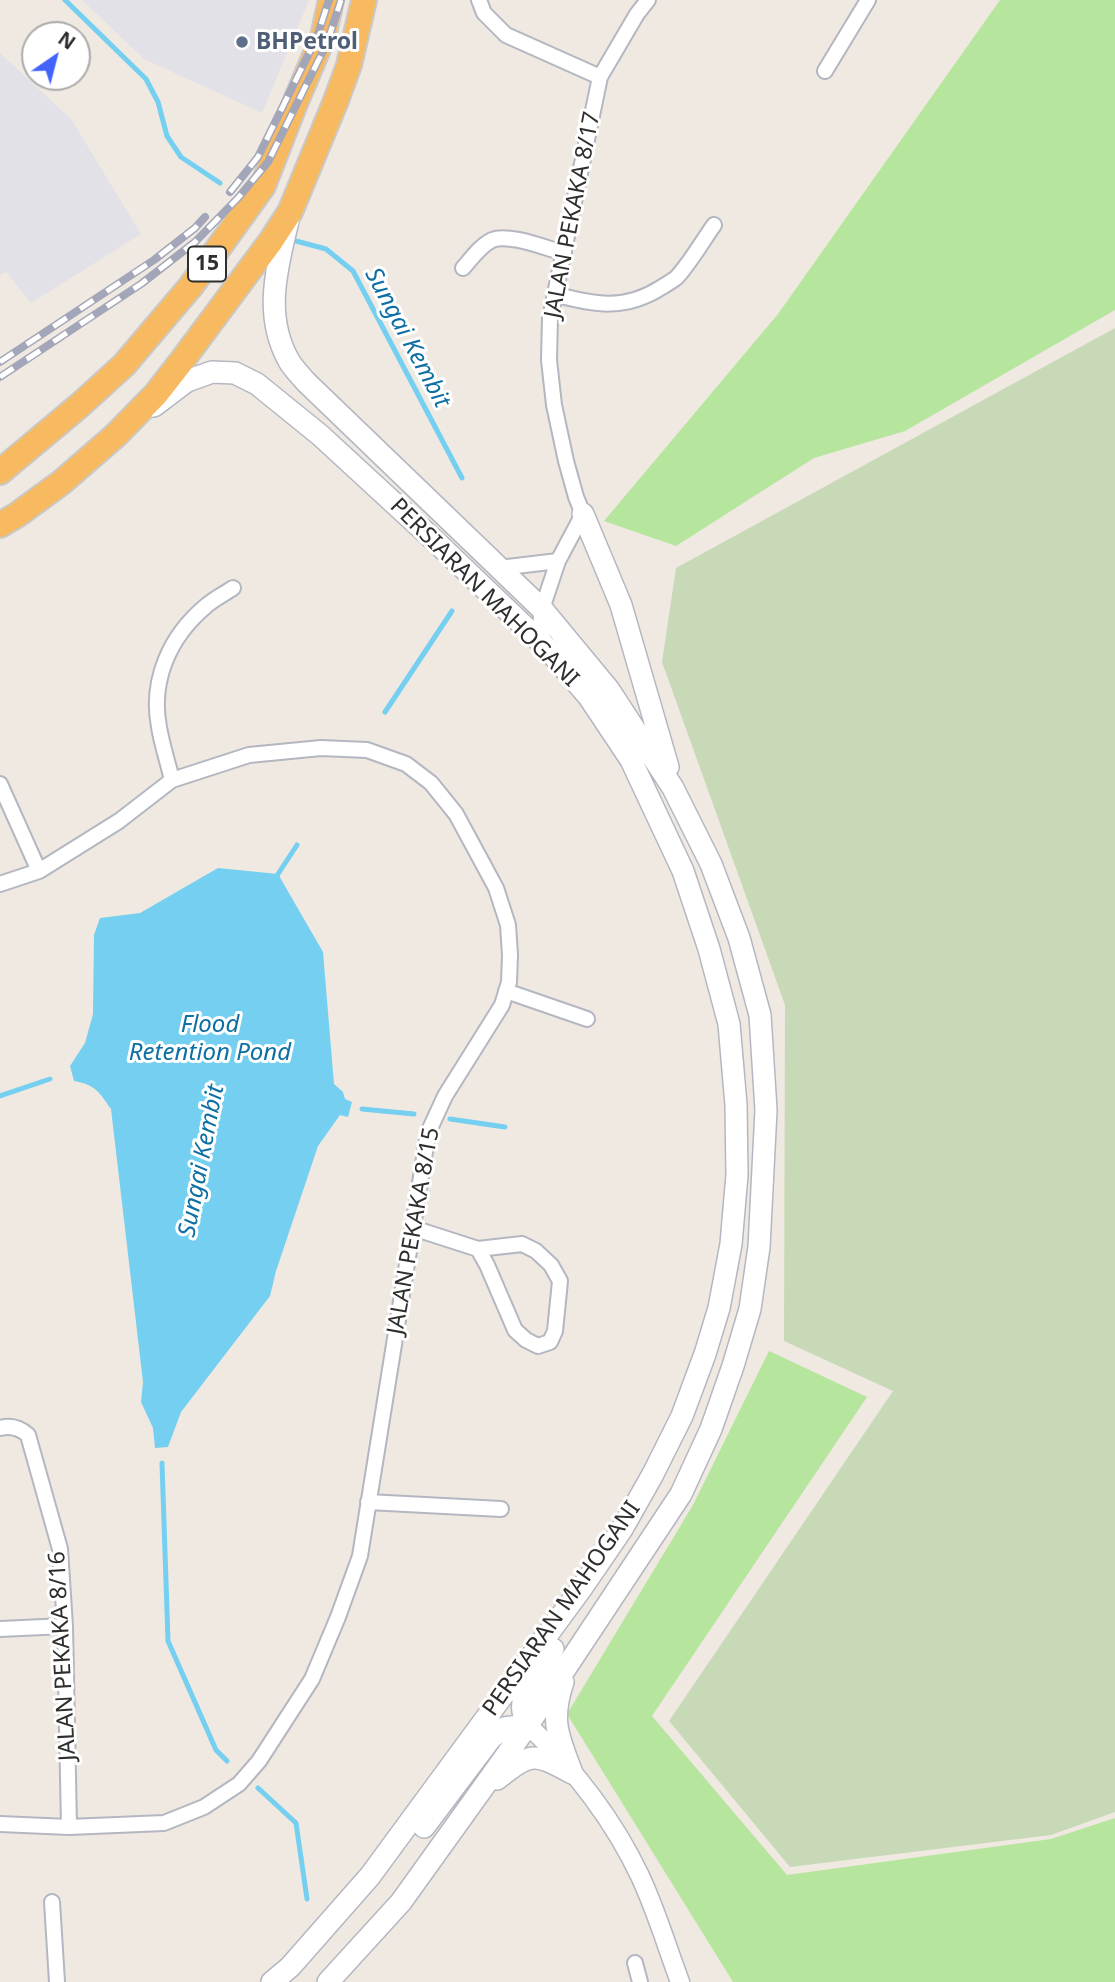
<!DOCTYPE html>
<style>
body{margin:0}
#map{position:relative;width:1115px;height:1982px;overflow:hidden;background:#efe9e1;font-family:"Noto Sans",sans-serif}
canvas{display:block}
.north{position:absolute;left:21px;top:21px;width:70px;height:70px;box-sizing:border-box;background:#fff;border:2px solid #ababab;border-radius:50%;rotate:35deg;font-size:19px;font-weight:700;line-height:28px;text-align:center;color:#2e2e2e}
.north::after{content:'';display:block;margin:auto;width:24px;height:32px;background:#4264fb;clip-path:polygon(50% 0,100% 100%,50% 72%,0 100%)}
</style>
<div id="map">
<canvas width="1115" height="1982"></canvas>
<div class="north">N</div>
</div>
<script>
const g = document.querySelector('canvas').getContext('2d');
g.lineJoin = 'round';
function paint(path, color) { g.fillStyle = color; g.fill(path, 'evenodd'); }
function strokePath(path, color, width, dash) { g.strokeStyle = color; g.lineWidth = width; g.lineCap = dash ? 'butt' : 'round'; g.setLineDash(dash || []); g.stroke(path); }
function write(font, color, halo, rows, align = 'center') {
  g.font = font + ' "Noto Sans",sans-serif'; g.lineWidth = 6; g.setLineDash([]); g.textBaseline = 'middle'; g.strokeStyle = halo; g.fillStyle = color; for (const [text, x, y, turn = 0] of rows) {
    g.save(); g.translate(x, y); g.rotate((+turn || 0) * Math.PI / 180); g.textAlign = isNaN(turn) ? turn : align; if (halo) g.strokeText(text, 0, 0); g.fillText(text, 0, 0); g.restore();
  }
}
const industrial = new Path2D(`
 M82 0H309L262 113 144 59Z
 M0 53 71 119 141 234 31 303 6 272 0 275Z`);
const green = new Path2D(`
 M1000 0H1115V310L905 431 814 458 676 546 604 521 778 314Z
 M769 1351 867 1397 652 1716 787 1875 1051 1839 1115 1818V1982H733L567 1714 693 1505Z`);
const cemetery = new Path2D(`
 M1115 328V1812L1051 1835 790 1867 669 1721 893 1391 784 1341 785 1005 662 662 676 568Z`);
const water = new Path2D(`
 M218 868 278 874 323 952 334 1084 343 1092 345 1099 352 1102 348 1117 340 1115 318 1146 276 1271 270 1296 181 1412 168 1447 155 1448 153 1428 141 1402 143 1382 111 1109C99 1092 96 1085 74 1081L70 1066 85 1043 93 1014 94 935 100 918 140 913Z`);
const stream = new Path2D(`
 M65 0 146 79 158 102 167 136 181 157 220 183
 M296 241 326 249 353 271 462 478
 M385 712 452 611
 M277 878 278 874 297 845
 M0 1096 50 1079
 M362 1109 414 1114
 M450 1119 505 1127
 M162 1463 168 1641 216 1750 227 1761
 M258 1788 296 1823 307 1899`);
const minor = new Path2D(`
 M479 0 484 13 506 35 600 77
 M825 71 868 0
 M463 268C471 259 480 246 492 240 509 233 545 248 564 253
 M554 294C594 305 625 311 662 287 667 284 672 281 676 278 688 266 704 239 714 225
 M499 568 558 561
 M545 645 540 625 542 609 558 561 583 514 576 497 566 461 554 405 549 360 550 318 600 77 637 14 648 0
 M172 780C168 763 162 745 159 727 150 680 170 636 206 606 214 599 224 594 233 588
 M0 784 39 871
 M0 884 39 871 119 821 172 780 249 755 321 748 367 750 406 764 431 783 456 814 496 888 508 925 510 955 509 982 502 1005 445 1096 428 1133 360 1556 338 1617 312 1679 259 1761 239 1784 204 1807 164 1823 69 1827 0 1824
 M506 991 587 1019
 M413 1228 478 1249 522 1244 536 1251 551 1265 560 1281 555 1331 550 1342 538 1346 526 1340 515 1330 487 1265 478 1249
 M0 1428C11 1425 20 1428 28 1435L60 1549 65 1626 69 1827
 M368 1502 501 1509
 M0 1629 65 1626
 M52 1902 57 1982
 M635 1963 640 1982`);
const tertiary = new Path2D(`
 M528 1725C573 1768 613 1819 640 1876 656 1910 667 1947 680 1982`);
const secondary = new Path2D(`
 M288 221C277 268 263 315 289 361 293 368 300 375 306 382L542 609 609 690 673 788 711 864 739 938 760 1015 766 1110 759 1247 750 1309 733 1366 711 1429 681 1494 528 1725 401 1902 328 1982
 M154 406 187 381 212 372 235 373 257 384 320 435 434 540 546 647 589 697 631 760 683 871 709 949 729 1024 736 1105 737 1175 731 1244 719 1308 705 1354 682 1416 653 1474 622 1529 581 1589 370 1876 290 1967 272 1982
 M583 514 621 605 668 767
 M563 1682C550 1721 558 1736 572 1773
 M528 1725C523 1715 521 1708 524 1697L553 1649
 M497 1779C531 1752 534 1752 572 1773
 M424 1827 491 1738 504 1728 528 1725`);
const trunk = new Path2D(`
 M0 472 80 405 124 365 191 286 263 186 296 101 323 37 331 0
 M0 525 17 515 62 482 116 435 156 394 181 362 271 241 290 212 335 103 349 65 364 0`);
const rail = new Path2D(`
 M230 192 258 157 317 37 329 0
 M0 362 154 260 195 228 205 217
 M0 377 141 284 195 242 238 198 268 162 327 43 341 0`);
const markers = [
 [242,42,7,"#5c6f8a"]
];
const shields = [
 [207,264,38]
];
const shieldNames = [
 ["15",207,264]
];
const serviceNames = [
 ["BHPetrol",256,42]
];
const streetNames = [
 ["JALAN PEKAKA 8/17",573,215,-79],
 ["PERSIARAN MAHOGANI",484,593,45],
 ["JALAN PEKAKA 8/15",414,1231,-80],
 ["PERSIARAN MAHOGANI",562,1609,-55],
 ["JALAN PEKAKA 8/16",63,1656,-93]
];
const waterNames = [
 ["Sungai Kembit",407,338,62],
 ["Flood",210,1025],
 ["Retention Pond",210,1053],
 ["Sungai Kembit",202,1161,-79]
];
paint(industrial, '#e3e1e8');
paint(green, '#b6e59e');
paint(cemetery, '#c8d9b8');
paint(water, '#75cff0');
strokePath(stream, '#75cff0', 5);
strokePath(minor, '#b4b7c1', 18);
strokePath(tertiary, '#b4b7c1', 21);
strokePath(secondary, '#b4b7c1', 24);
strokePath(trunk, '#c9c9c9', 28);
strokePath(minor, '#fff', 14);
strokePath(tertiary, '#fff', 18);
strokePath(secondary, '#fff', 21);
strokePath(trunk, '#f8ba60', 24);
strokePath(rail, '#a3a6b8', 8);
strokePath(rail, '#fff', 5, [16]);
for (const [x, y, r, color] of markers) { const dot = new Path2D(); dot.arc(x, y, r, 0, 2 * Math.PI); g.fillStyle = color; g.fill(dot); strokePath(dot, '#fff', 2.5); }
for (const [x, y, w] of shields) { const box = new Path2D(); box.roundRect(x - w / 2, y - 17.5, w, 35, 5); g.fillStyle = '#fff'; g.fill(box); strokePath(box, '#2e2e2e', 2); }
write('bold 21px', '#2e2e2e', null, shieldNames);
write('bold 23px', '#4e5e75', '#fff', serviceNames, 'left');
write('23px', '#2e2e2e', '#fff', streetNames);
write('italic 24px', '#0d6fa3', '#fff', waterNames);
</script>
